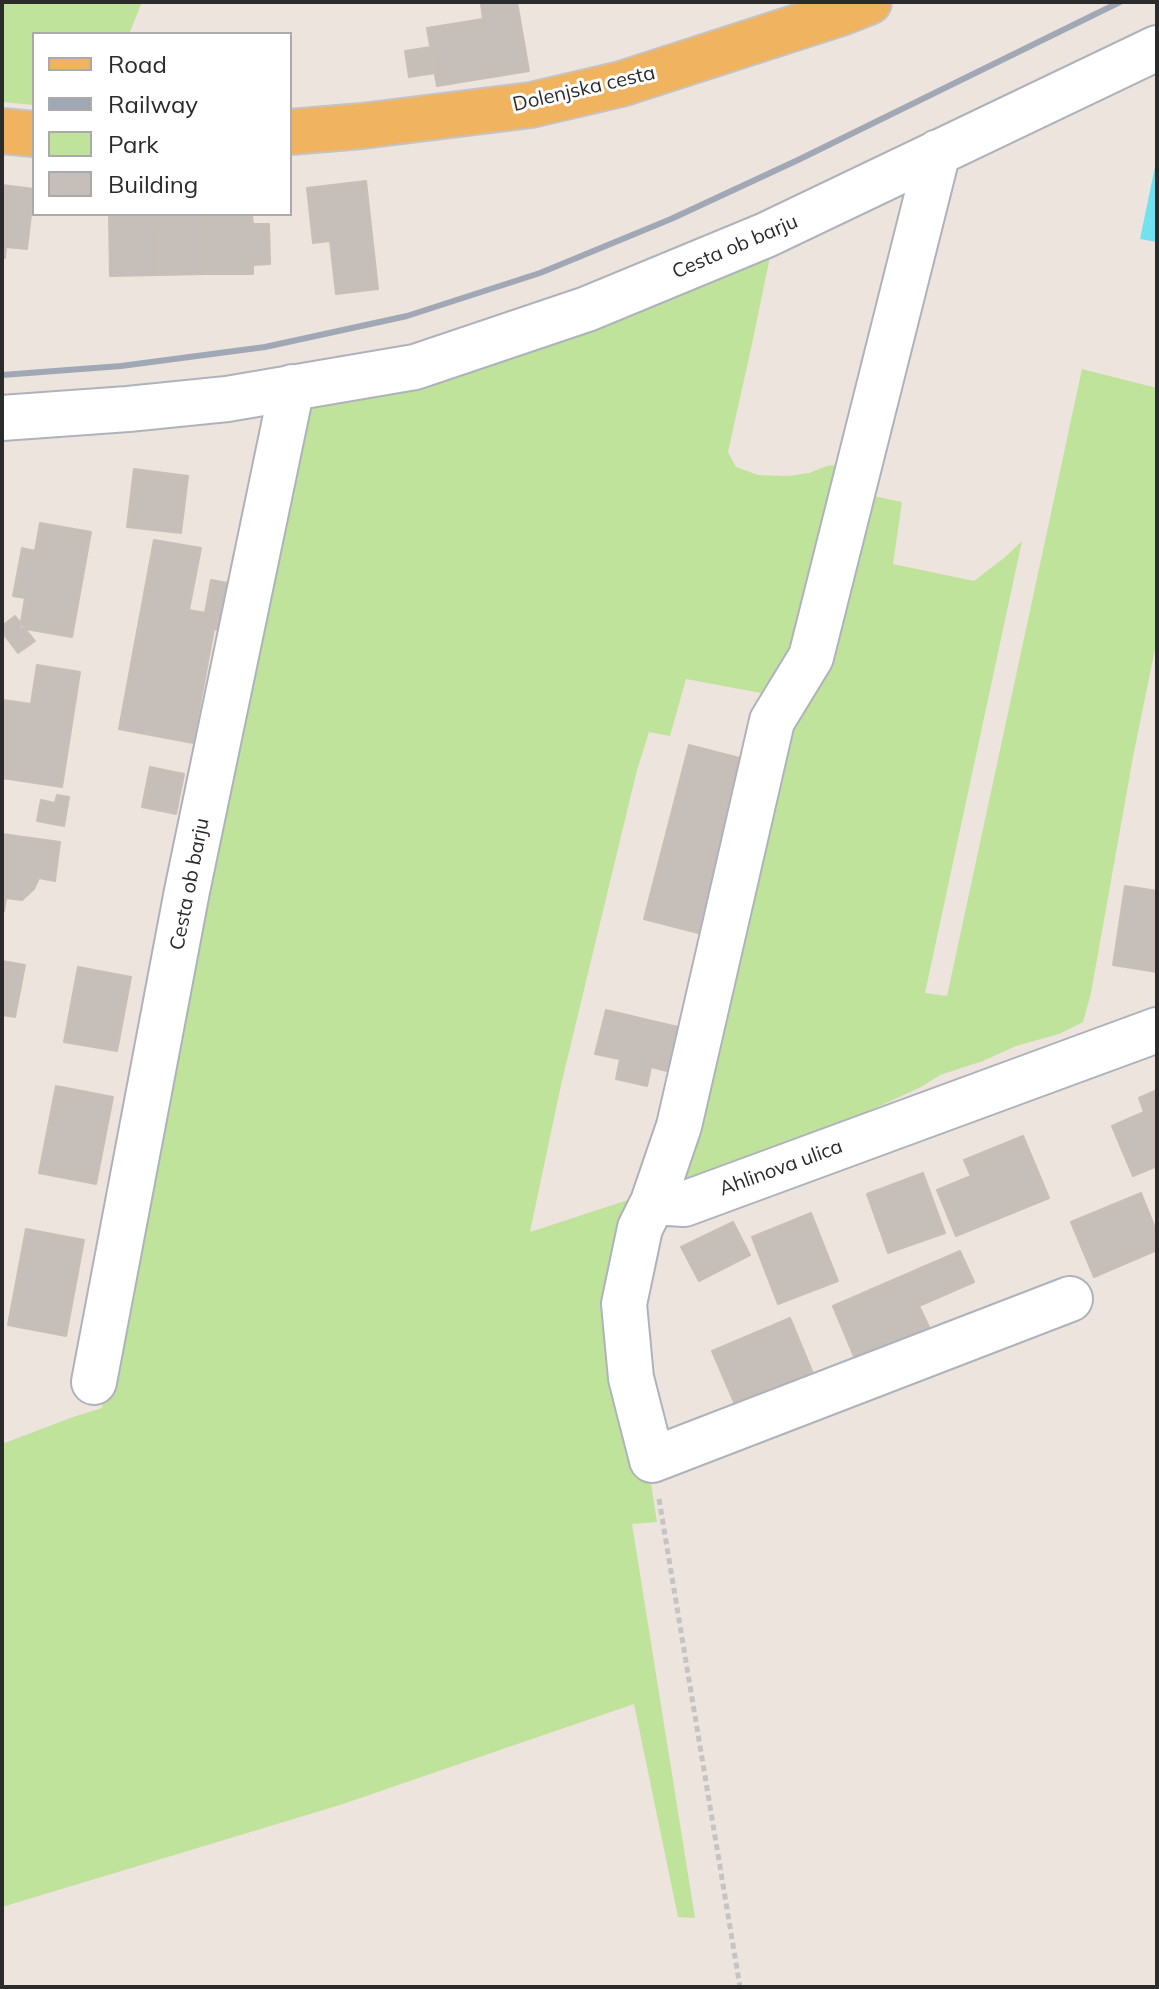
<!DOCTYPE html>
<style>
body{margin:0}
#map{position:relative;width:1159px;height:1989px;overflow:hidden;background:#ede4de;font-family:Mulish,sans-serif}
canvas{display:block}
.frame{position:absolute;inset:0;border:4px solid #2b2b2b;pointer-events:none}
.legend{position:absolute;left:32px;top:32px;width:260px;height:184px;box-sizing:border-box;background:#fff;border:2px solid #aaa;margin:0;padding:10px 14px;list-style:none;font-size:24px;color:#2b2b2b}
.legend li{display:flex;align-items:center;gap:16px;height:40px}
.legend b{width:40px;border:2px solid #aaa}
</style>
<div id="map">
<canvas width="1159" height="1989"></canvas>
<div class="frame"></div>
<ul class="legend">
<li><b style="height:10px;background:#f0b460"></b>Road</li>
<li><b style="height:10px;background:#a0a7b5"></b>Railway</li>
<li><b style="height:22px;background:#c0e39b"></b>Park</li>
<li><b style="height:22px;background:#c6bfb9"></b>Building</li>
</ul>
</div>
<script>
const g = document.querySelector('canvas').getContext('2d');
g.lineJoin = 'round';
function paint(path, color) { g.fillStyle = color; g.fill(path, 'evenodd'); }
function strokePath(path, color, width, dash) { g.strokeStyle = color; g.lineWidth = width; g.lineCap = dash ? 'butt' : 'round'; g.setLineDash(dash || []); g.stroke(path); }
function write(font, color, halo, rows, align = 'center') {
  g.font = font + ' Mulish,sans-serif'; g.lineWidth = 6; g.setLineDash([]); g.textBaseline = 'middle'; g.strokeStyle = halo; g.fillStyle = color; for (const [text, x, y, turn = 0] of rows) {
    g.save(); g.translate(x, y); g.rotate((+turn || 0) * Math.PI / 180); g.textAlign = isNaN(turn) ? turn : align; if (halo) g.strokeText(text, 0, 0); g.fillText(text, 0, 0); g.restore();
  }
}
const green = new Path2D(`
 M2 2H142L129 34H34V105L2 102Z
 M772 247 752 344 728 452 736 467 758 475 788 476 809 473 827 466 846 464 798 654 761 693 686 679 670 736 649 732 637 770 561 1085 530 1232 640 1196 639 1444 651 1483 657 1522 632 1524 695 1918 678 1917 634 1704 340 1805 2 1907V1444L73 1417 102 1408 108 1357 307 402Z
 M1082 369 1157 388V639L1133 757 1091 993 1083 1022 1059 1034 1016 1046 983 1061 940 1075 921 1087 721 1179 685 1188 676 1172 799 693 864 494 902 502 893 564 974 581 1004 558 1022 541 925 993 947 996Z`);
const water = new Path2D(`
 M1157 157V242L1140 239Z`);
const building = new Path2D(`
 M496 2H517L529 71 437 86 427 28 483 19 481 4Z
 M431 47 435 73 409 77 405 51Z
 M366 181 378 289 336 294 330 241 313 243 307 188Z
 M2 185 34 189 27 249 6 247 5 258 2 257Z
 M109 214H157L158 275 110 276Z
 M157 214H205V274L158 275Z
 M205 214H252L253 224H269L270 264 253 265V274H205Z
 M134 469 188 476 181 533 127 527Z
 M40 523 91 532 72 637 20 628 25 598 13 596 22 548 35 551Z
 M154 540 201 548 189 610 205 613 211 580 239 585 230 632 214 629 193 743 119 729Z
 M15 616 35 641 18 653 2 632V626Z
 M37 665 80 672 62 787 2 778 3 700 31 704Z
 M689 745 755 762 710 936 644 919Z
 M150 767 184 774 176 814 142 807Z
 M57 795 69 797 64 826 37 821 41 800 55 803Z
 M2 834 60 842 55 881 39 878 34 889 22 900 6 898 4 911H2Z
 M1125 886 1157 891V972L1113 965Z
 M2 961 25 965 15 1017 2 1015Z
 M78 967 131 977 117 1051 64 1042Z
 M606 1010 682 1028 671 1072 651 1067 647 1086 616 1079 620 1059 595 1054Z
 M56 1086 113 1097 96 1184 39 1173Z
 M1157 1090V1166L1133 1176 1112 1126 1144 1112 1139 1098Z
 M1023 1136 1049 1198 956 1236 937 1190 971 1176 964 1160Z
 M923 1173 945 1233 888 1253 867 1194Z
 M1141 1193 1157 1233V1250L1094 1277 1071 1222Z
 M811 1213 838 1281 778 1304 752 1237Z
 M733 1222 750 1255 699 1281 681 1247Z
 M26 1229 84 1240 66 1336 8 1325Z
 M960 1251 974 1282 919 1306 930 1329 856 1361 833 1306Z
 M790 1318 814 1376 737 1409 712 1351Z`);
const path = new Path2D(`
 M659 1499 740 1987`);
const minor = new Path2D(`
 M2 418 128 409 227 399 415 367 587 309 766 235 1157 48
 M653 1202 679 1126 772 721 811 657 938 152
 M1070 1299 652 1460 631 1378 624 1304 640 1228 653 1202 684 1204 1157 1030
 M94 1382 187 891 292 387`);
const major = new Path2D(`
 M2 131 34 134
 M290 132 362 126 531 105 621 84 841 13 869 2`);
const rail = new Path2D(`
 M2 375 121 366 265 347 407 316 540 273 671 219 798 160 1120 2`);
const streetNames = [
 ["Dolenjska cesta",584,89,-13],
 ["Cesta ob barju",735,247,-23],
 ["Cesta ob barju",190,884,-79],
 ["Ahlinova ulica",781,1168,-20]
];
paint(green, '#c0e39b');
paint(water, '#72e3ee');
paint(building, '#c6bfb9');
strokePath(building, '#c8bfb7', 2);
strokePath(minor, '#aeb3bb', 48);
strokePath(major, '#c4c4c4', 48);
strokePath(path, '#c4c4c4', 5, [6, 4]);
strokePath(minor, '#fff', 44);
strokePath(major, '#f0b460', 44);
strokePath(rail, '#a0a7b5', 6);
write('20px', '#2b2b2b', '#fff', streetNames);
</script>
